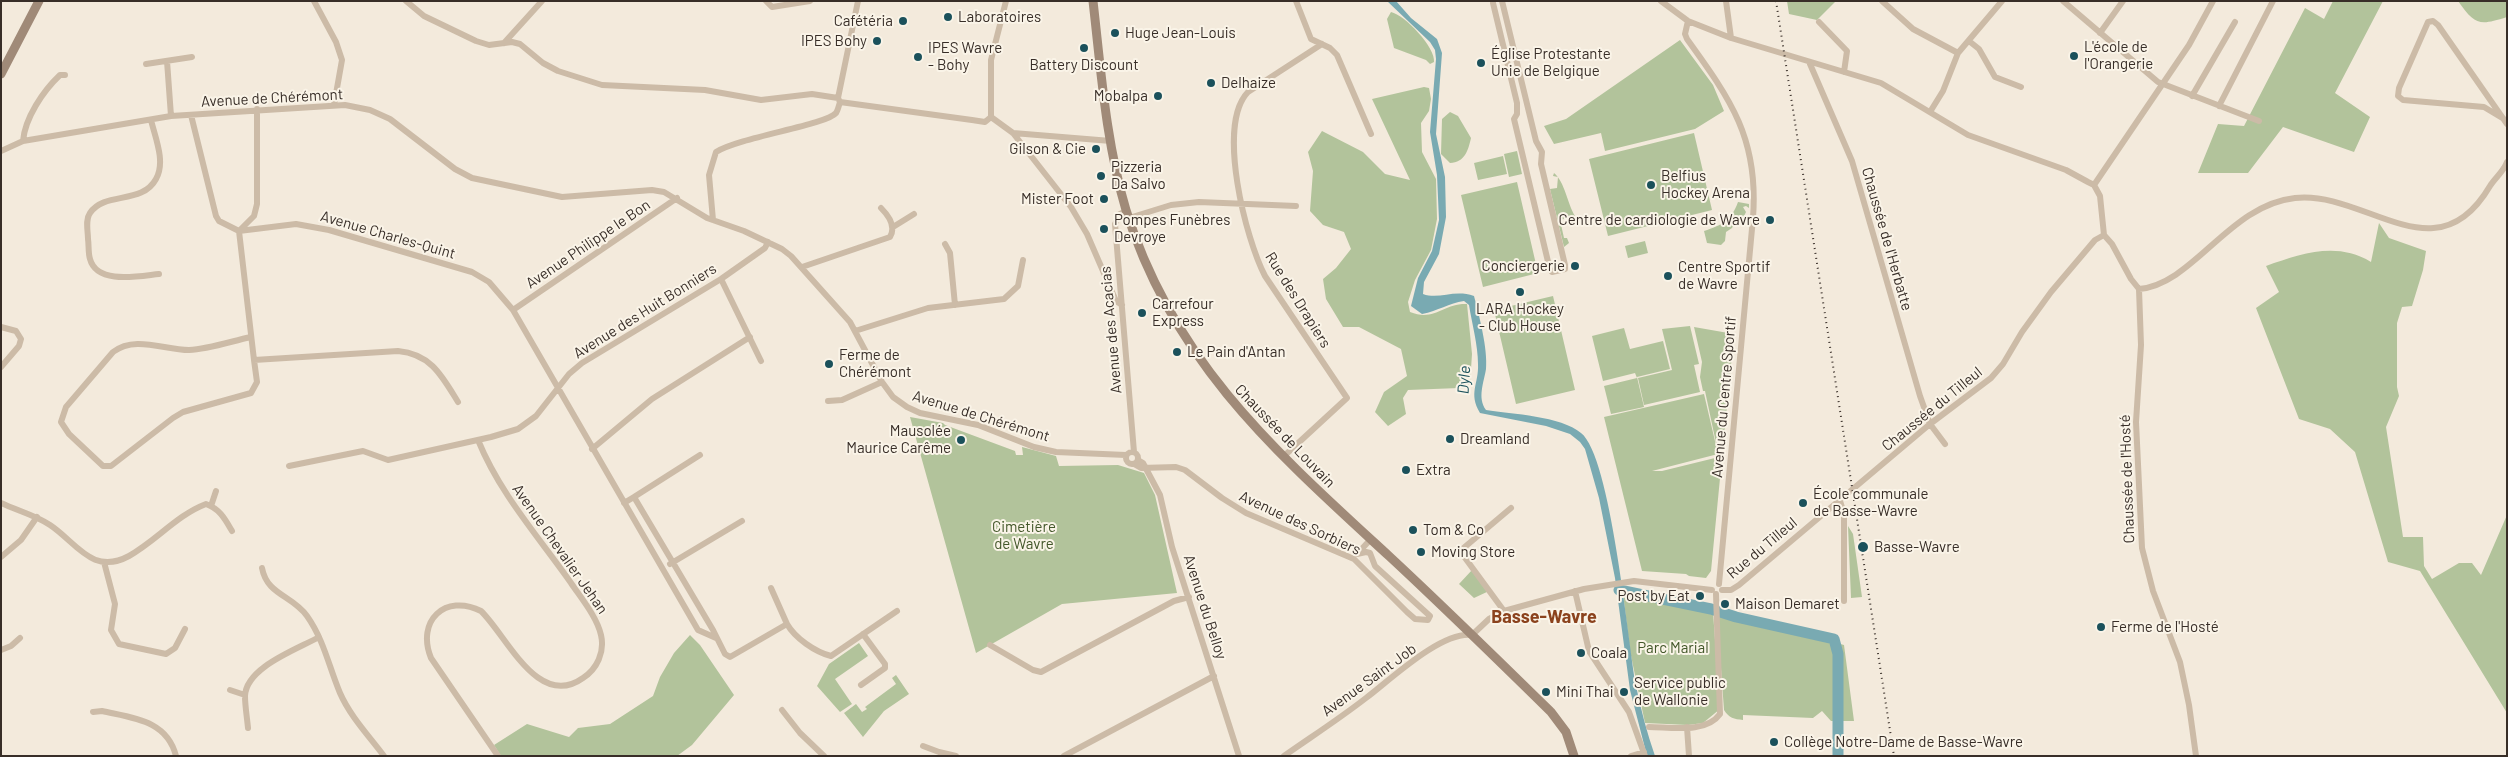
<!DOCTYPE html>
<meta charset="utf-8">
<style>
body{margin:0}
#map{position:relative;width:2508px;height:757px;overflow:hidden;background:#f3eadc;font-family:Barlow,sans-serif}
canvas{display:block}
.frame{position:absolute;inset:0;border:2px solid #382e28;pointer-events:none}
</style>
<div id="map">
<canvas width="2508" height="757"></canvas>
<div class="frame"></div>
</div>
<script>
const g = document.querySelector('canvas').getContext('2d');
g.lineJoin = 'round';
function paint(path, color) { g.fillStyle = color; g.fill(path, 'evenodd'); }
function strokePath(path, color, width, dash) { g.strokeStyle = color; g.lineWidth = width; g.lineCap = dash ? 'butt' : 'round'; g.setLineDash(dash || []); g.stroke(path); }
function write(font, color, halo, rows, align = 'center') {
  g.font = font + ' Barlow,sans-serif'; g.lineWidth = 4; g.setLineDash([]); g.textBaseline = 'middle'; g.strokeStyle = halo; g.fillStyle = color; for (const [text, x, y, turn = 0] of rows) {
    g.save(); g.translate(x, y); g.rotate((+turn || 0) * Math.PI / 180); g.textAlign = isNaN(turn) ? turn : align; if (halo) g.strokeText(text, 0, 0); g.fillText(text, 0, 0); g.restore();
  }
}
const green = new Path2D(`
 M1787 1H1836L1817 20 1789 14Z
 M2333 1H2383L2335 93 2370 117 2354 152 2283 127 2248 173H2198L2218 124 2244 126 2305 8 2324 19Z
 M2458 1H2507V17C2479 26 2475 25 2458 1Z
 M1391 12C1405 15 1436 48 1434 62L1430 64 1426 60 1394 48 1387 19Z
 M1680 40 1713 85 1724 111 1695 129 1605 151 1601 133 1554 144 1544 126 1566 119Z
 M1424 87 1429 88 1431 99 1429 111 1421 123 1422 152 1436 179 1437 219 1431 250 1415 280 1408 302 1410 312C1435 322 1443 303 1467 304L1472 354 1470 384 1459 388 1408 390 1403 398 1406 414 1388 426 1375 412 1384 392 1407 376 1401 349 1359 327H1343L1326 299 1323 279 1336 268 1351 249 1344 232 1323 225 1310 211 1313 171 1308 152 1322 131 1363 152 1385 174 1410 180 1372 99Z
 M1450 112 1458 116 1471 138C1468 151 1465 162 1450 163L1441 154 1442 119Z
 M1694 133 1712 210 1608 236 1589 159Z
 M1517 151 1522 174 1509 177 1504 154Z
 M1503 156 1507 174 1478 180 1474 163Z
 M1554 173C1565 182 1567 203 1575 216L1560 220 1564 238H1567L1569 243 1564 247 1550 189 1557 188 1558 177 1553 176Z
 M1517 182 1538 273 1483 287 1461 195Z
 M1738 202 1749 204V208L1746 206 1743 207 1746 212 1743 218 1736 220 1732 228 1726 232 1725 241 1721 245 1707 243 1704 231C1722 225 1731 221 1738 202Z
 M2379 223 2389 238 2426 251 2423 270 2412 306 2402 307 2397 323V387L2399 396 2386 427 2403 537H2423L2424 566 2432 579 2459 563H2472L2481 575 2507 515V713L2420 571 2388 562 2355 452 2330 429 2299 419 2256 308 2279 292 2266 266C2301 254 2336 241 2371 262Z
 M1645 241 1648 253 1628 258 1625 246Z
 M1553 296 1575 390 1516 404 1494 310Z
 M1690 326 1699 364 1694 365 1700 392 1644 405 1638 378 1672 370 1662 329Z
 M1694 327 1734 334 1711 571 1706 578 1689 576 1686 574 1642 571 1604 417 1704 394 1718 454 1652 471H1662L1719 457 1705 391H1703L1700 377 1702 362Z
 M1624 328 1630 349 1663 341 1670 369 1637 377 1644 407 1611 414 1604 386 1637 378 1635 373 1603 381 1592 336Z
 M910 417 943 423 945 425 1015 451 1016 455H1023L1022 447 1056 456 1059 466 1118 465 1144 473 1155 495 1177 593 1062 604 976 653Z
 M1848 526 1853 534 1862 597 1851 598Z
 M1472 570 1489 591 1474 598 1459 584Z
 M1623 593 1713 612 1720 709 1703 723 1688 725 1645 723 1630 651Z
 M1717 613 1755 624 1804 634 1844 645 1854 721H1831L1822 711 1813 718 1743 715V720C1734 719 1729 718 1724 710Z
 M690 635 700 645 734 695 692 745 677 756H501L494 745 527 724 569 737 578 728 610 724 653 696 660 677 674 653Z
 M859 643 868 656 835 679 852 704 840 712 817 686 829 664Z
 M896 675 909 694 884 711 863 737 844 713 856 704 862 712 867 709 865 707 896 684 892 678Z`);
const water = new Path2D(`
 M1387 1H1396L1411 18 1437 39 1442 53 1436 134 1445 177 1446 217 1439 254 1424 282 1423 294C1439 300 1454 289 1474 296 1479 315 1488 349 1486 369 1484 382 1477 398 1486 410 1512 414 1561 416 1581 433 1611 456 1628 642 1636 686 1641 710 1647 733 1655 756H1647L1630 690 1615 578 1599 498 1585 449 1580 442 1570 434 1546 426 1480 413C1468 393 1479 384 1478 364 1478 345 1472 324 1469 305L1464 301C1449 303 1438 311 1422 314L1411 306 1418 278 1432 251 1439 220 1437 175 1430 132 1436 59 1435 50 1430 42Z`);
const river = new Path2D(`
 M1619 590 1711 609 1736 617 1834 639 1838 654V756`);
const street = new Path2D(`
 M314 1 336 42 342 60 334 105
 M406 1 424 16 476 41 489 45 512 42 520 44 543 63 558 71 602 85 705 90 761 100 812 94 838 98 840 102 972 120 985 122 991 117
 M766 1 772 7 810 1
 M1296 1 1311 39 1330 48 1337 55 1371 134
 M1661 1 1688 21 1731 38 1881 83 1968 135 2066 170 2088 182 2094 185 2100 196 2104 235 2112 244 2131 279 2139 289C2194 284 2229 205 2295 198 2366 190 2436 278 2490 186 2495 178 2504 171 2507 162
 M1726 1 1731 38
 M1882 1 1913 29 1958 53
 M2063 1 2158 82 2259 121
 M1493 3 1517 103V114L1514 119 1550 270 1552 272 1565 269V265L1541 164 1542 152 1536 141 1502 1
 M1688 21 1685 34 1687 39C1731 100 1759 139 1753 218L1719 584
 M1819 22 1847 51 1844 72
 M2100 33 2123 1
 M1969 41 1979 49 1995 77 2021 87
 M504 43 542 1
 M167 61 171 116
 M146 64 192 57
 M1810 64 1852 161 1920 396 1930 424 1945 444
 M2192 96 2235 22
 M838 98 858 1
 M2219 106 2273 1
 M1930 112 1943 91 1958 53 2002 1
 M191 115 216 216 219 221 239 231 254 216 257 204V109
 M991 117 1013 133 1071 207 1087 234 1116 301 1122 305
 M991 117V60L1006 1
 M2504 119 2484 107 2403 100 2398 96 2399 88 2428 22 2433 21 2438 25 2507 124
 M151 120C155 137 166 162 156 179 142 205 105 191 90 213 85 220 88 231 88 239 89 245 88 253 90 259 97 285 139 276 159 274
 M1013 133 1111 141
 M23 141C25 118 43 91 60 75H65
 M1 151 23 141 171 116 345 105 370 110 390 119 455 169 472 178 562 197 652 190 664 192 707 218 744 231 782 249 791 256 850 322 882 382 893 397 907 407 920 413 978 425 1034 447 1056 452 1126 455
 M2094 185 2189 45 2213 1
 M1126 211 1120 214 1115 224 1134 452
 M1129 218 1171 205 1199 202 1296 206
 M713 220 709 175 716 152C740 137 826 125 836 113 838 110 839 105 840 102
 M893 227 914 214
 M945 244 950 253 955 305
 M802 267 890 237C896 227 889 216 881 208
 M721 279 761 361
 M2139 289 2141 345 2136 422 2142 548 2153 591 2180 662 2189 705 2196 756
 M513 310 677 198
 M1 327 16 331 21 339 19 346 1 367
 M855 331 928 308 1004 299 1018 286 1023 260
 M251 337C232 341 209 349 189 350 164 350 135 335 113 352L66 407 61 422 69 434 103 466H111L173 418 183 412 251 393 257 382 254 360
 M828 401 842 400 882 382
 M458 402C442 376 431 354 398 351L254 360 239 231 296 224 329 230 472 272 489 282 513 310 698 630 716 638
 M478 440C500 494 538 536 571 583 581 598 597 617 601 635 605 652 597 669 583 678 538 710 507 636 481 611 445 593 416 621 431 658L498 756
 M592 449 652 399 750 337
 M1126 458a6 6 0 1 1 12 0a6 6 0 1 1-12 0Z
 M1283 457 1347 398 1265 276C1246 240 1216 125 1248 92L1322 44
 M1138 460 1143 463 1160 495 1172 547 1239 756
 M1134 464 1141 468 1176 467 1185 470 1222 498 1246 513 1354 559 1407 612 1415 619 1428 620 1430 616 1375 566 1370 553 1366 552 1357 554
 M289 466 363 451 388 460 491 437 518 429 536 416 569 374 582 363 721 279 765 248 768 242
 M634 497 700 455
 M1840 501 1844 514V601
 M1 503C18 511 35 515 50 525 76 542 92 576 129 556 156 541 177 515 206 504 220 509 225 519 232 531
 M624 503 634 497 713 630 725 654 730 657 787 624C795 638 815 652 831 656L897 611
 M211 506 216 491
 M1358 553 1370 540
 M1 557 21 540 37 517
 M104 562 115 604 111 630 119 644 166 654 175 648 185 629
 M670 564 742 521
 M262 568C267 595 292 595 307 616 324 640 329 667 340 693 350 716 369 736 384 756
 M771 588 787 624
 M1722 590H1731L1739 585 1930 424 1991 378 2003 364 2022 332 2051 292 2095 240 2104 235
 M1575 591 1589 651 1629 712 1645 756
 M1504 611 1460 551 1511 508
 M990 645 1033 670 1041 672 1174 601 1189 597
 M1 650 11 646 20 638
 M861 685 885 668V664L863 634
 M230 690 245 695
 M782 710 800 733 824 756
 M93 712 102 711C133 718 167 720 176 756
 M1649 727C1670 727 1706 734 1720 714L1716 594
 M1687 727 1689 756
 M248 728C247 717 245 706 245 696 246 667 298 649 319 637
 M923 746 939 752 956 756
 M1064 756 1214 676
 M1284 756C1311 737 1339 719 1366 698 1390 680 1441 631 1472 635L1489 619 1504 611 1584 589 1634 581 1712 590
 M1631 756 1644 752`);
const secondary = new Path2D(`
 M1093 1C1101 71 1106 143 1126 210 1173 362 1276 452 1389 556 1444 607 1498 660 1551 712L1566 732 1574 756
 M1 74 39 1`);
const rail = new Path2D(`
 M1776 1 1894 756`);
const markers = [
 [948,17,5,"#1b515b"],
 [903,21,5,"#1b515b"],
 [1115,33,5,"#1b515b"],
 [877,41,5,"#1b515b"],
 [1084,48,5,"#1b515b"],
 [2074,56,5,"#1b515b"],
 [918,57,5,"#1b515b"],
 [1481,63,5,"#1b515b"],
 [1211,83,5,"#1b515b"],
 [1158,96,5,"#1b515b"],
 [1096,149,5,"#1b515b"],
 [1101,176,5,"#1b515b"],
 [1651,185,5,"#1b515b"],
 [1104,199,5,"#1b515b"],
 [1770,220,5,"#1b515b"],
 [1104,229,5,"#1b515b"],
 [1575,266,5,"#1b515b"],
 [1668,276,5,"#1b515b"],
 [1520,292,5,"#1b515b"],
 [1142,313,5,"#1b515b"],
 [1177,352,5,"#1b515b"],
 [829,364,5,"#1b515b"],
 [1450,439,5,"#1b515b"],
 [961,440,5,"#1b515b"],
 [1406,470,5,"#1b515b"],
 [1803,503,5,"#1b515b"],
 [1413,530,5,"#1b515b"],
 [1863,547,6,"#1b515b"],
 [1421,552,5,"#1b515b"],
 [1700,596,5,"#1b515b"],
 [1725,604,5,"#1b515b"],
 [2101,627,5,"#1b515b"],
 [1581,653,5,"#1b515b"],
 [1546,692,5,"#1b515b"],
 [1624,692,5,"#1b515b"],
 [1774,742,5,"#1b515b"]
];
const poiNames = [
 ["Laboratoires",958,17],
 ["Cafétéria",893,21,"right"],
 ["Huge Jean-Louis",1125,33],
 ["IPES Bohy",867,41,"right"],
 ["L'école de",2084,47],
 ["l'Orangerie",2084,64],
 ["IPES Wavre",928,48],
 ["- Bohy",928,65],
 ["Église Protestante",1491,54],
 ["Unie de Belgique",1491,71],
 ["Battery Discount",1084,65,"center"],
 ["Delhaize",1221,83],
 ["Mobalpa",1148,96,"right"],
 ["Gilson & Cie",1086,149,"right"],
 ["Pizzeria",1111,167],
 ["Da Salvo",1111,184],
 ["Belfius",1661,176],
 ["Hockey Arena",1661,193],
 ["Mister Foot",1094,199,"right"],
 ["Pompes Funèbres",1114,220],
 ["Devroye",1114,237],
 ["Centre de cardiologie de Wavre",1760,220,"right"],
 ["Conciergerie",1565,266,"right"],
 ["Centre Sportif",1678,267],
 ["de Wavre",1678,284],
 ["Carrefour",1152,304],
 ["Express",1152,321],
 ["LARA Hockey",1520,309,"center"],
 ["- Club House",1520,326,"center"],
 ["Le Pain d'Antan",1187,352],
 ["Ferme de",839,355],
 ["Chérémont",839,372],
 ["Mausolée",951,431,"right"],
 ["Maurice Carême",951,448,"right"],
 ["Dreamland",1460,439],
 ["Extra",1416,470],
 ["École communale",1813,494],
 ["de Basse-Wavre",1813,511],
 ["Tom & Co",1423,530],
 ["Basse-Wavre",1874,547],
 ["Moving Store",1431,552],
 ["Post by Eat",1690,596,"right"],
 ["Maison Demaret",1735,604],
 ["Ferme de l'Hosté",2111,627],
 ["Coala",1591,653],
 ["Service public",1634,683],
 ["de Wallonie",1634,700],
 ["Mini Thai",1556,692],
 ["Collège Notre-Dame de Basse-Wavre",1784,742]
];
const streetNames = [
 ["Avenue de Chérémont",272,98,-3],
 ["Avenue Charles-Quint",388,235,16],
 ["Chaussée de l'Herbatte",1887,239,74],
 ["Avenue Philippe le Bon",588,244,-34],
 ["Rue des Drapiers",1298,300,58],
 ["Avenue des Huit Bonniers",645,311,-32],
 ["Avenue des Acacias",1111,330,-95],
 ["Avenue du Centre Sportif",1724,397,-85],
 ["Chaussée du Tilleul",1932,409,-39],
 ["Avenue de Chérémont",981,416,17],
 ["Chaussée de Louvain",1285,436,46],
 ["Chaussée de l'Hosté",2127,479,-92],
 ["Avenue des Sorbiers",1300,523,25],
 ["Rue du Tilleul",1762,548,-40],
 ["Avenue Chevalier Jehan",560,549,55],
 ["Avenue du Belloy",1205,607,72],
 ["Avenue Saint Job",1369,680,-36]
];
const parkNames = [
 ["Cimetière",1024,527],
 ["de Wavre",1024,544],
 ["Parc Marial",1673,648]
];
const waterNames = [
 ["Dyle",1464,380,-87]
];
const quarterNames = [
 ["Basse-Wavre",1544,617]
];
paint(green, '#b2c39b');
paint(water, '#79aab2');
strokePath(river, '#79aab2', 11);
strokePath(street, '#ccbba7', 6);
strokePath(secondary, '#a08a78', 9);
strokePath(rail, '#382e28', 2, [1, 4]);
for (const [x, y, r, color] of markers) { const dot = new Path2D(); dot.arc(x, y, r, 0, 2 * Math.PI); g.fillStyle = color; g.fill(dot); strokePath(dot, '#faf4e8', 2); }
write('15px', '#382e28', '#faf4e8', poiNames, 'left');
write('15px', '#382e28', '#faf4e8', streetNames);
write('15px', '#43572a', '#faf4e8', parkNames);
write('italic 16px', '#1b515b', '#faf4e8', waterNames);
write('bold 18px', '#8b421d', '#faf4e8', quarterNames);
</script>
